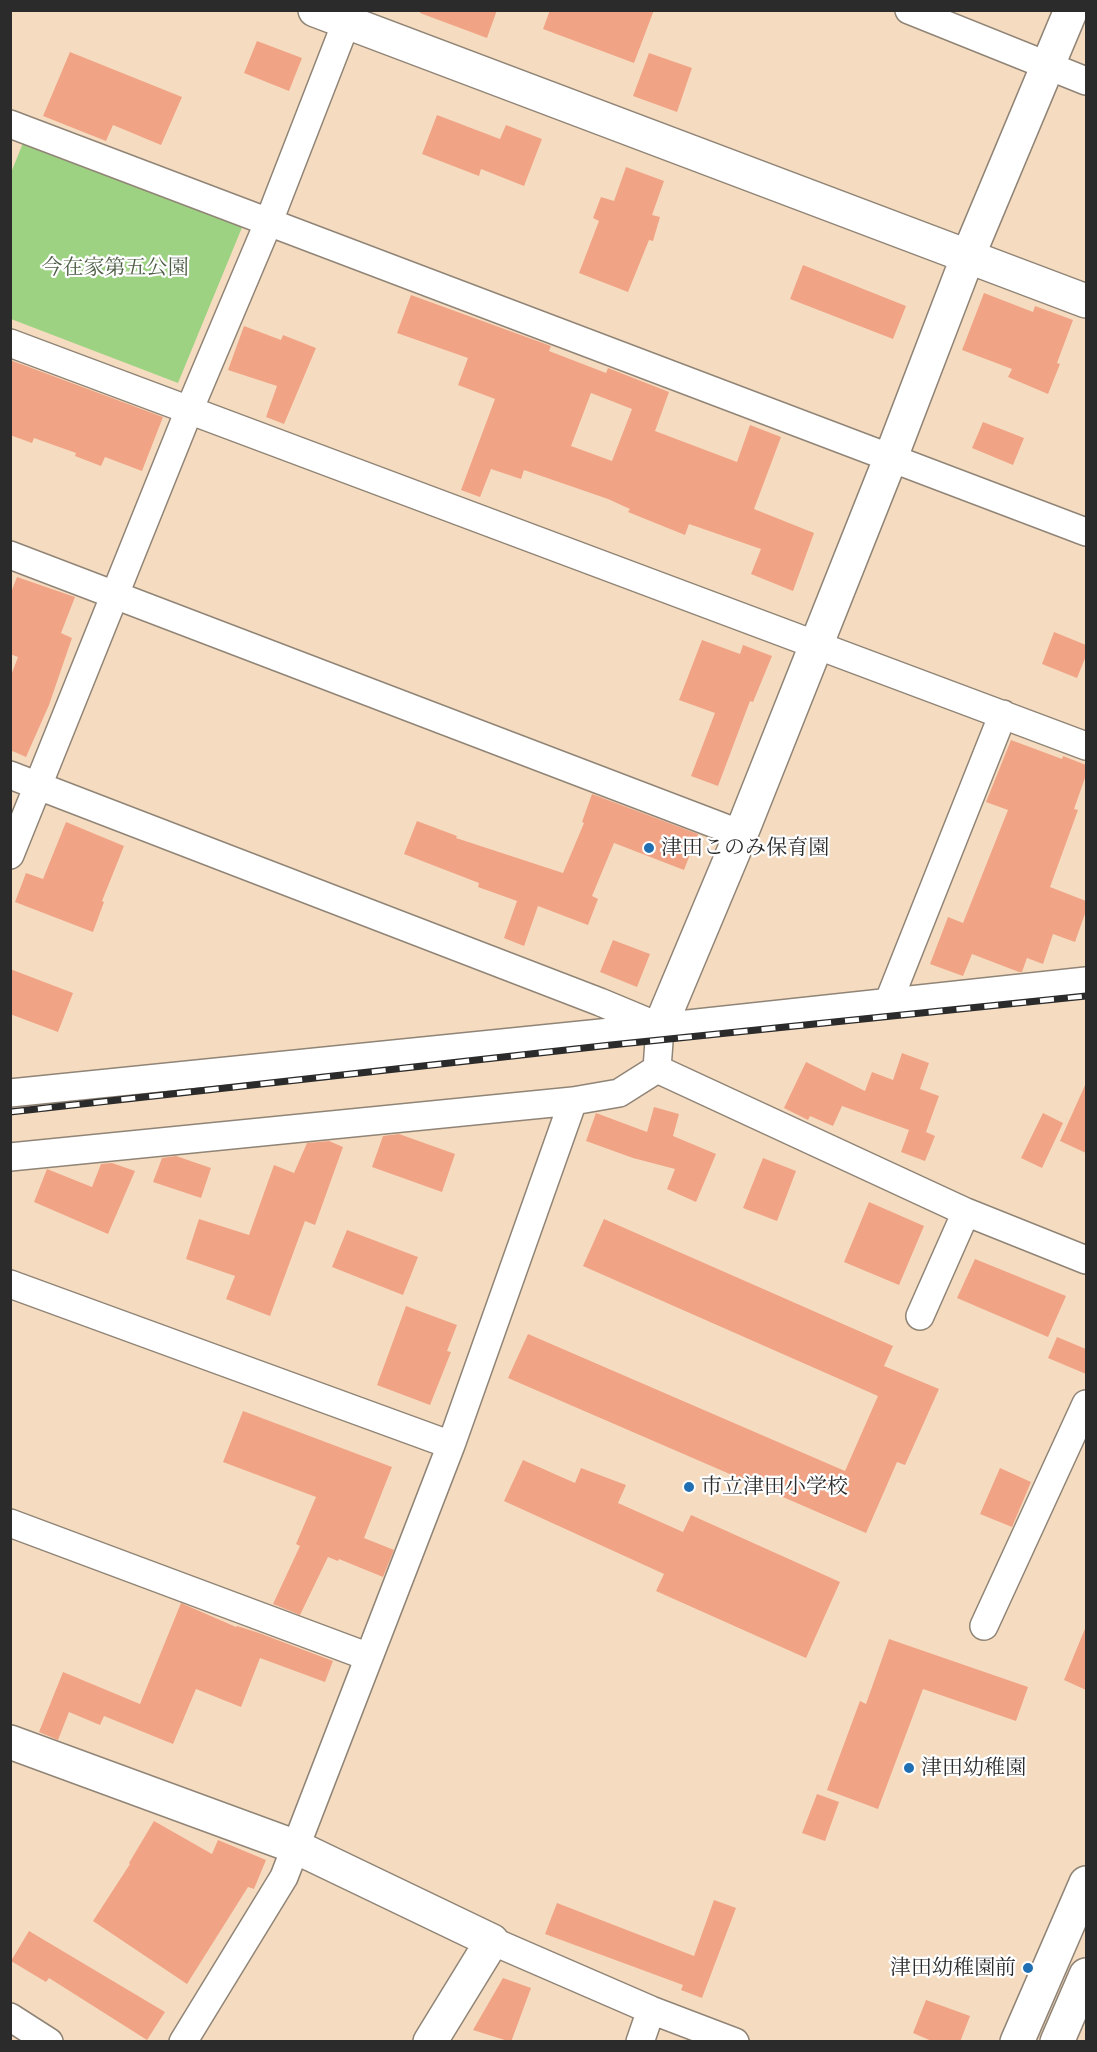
<!DOCTYPE html>
<meta charset="utf-8">
<style>
body{margin:0}
#map{position:relative;width:1097px;height:2052px;overflow:hidden;background:#f5dcc0;font-family:"Libre Caslon Text",serif}
canvas{display:block}
.frame{position:absolute;inset:0;border:12px solid #2b2b2b;pointer-events:none}
</style>
<div id="map">
<canvas width="1097" height="2052"></canvas>
<div class="frame"></div>
</div>
<script>
const g = document.querySelector('canvas').getContext('2d');
g.lineJoin = 'round';
function paint(path, color) { g.fillStyle = color; g.fill(path, 'evenodd'); }
function strokePath(path, color, width, dash) { g.strokeStyle = color; g.lineWidth = width; g.lineCap = dash ? 'butt' : 'round'; g.setLineDash(dash || []); g.stroke(path); }
function write(font, color, halo, rows, align = 'center') {
  g.font = font + ' "Libre Caslon Text","Noto Serif JP",serif'; g.lineWidth = 4.5; g.setLineDash([]); g.textBaseline = 'middle'; g.strokeStyle = halo; g.fillStyle = color; for (const [text, x, y, turn = 0] of rows) {
    g.save(); g.translate(x, y); g.rotate((+turn || 0) * Math.PI / 180); g.textAlign = isNaN(turn) ? turn : align; if (halo) g.strokeText(text, 0, 0); g.fillText(text, 0, 0); g.restore();
  }
}
const green = new Path2D(`
 M23 143 243 225 178 383 11 319 10 175Z`);
const building = new Path2D(`
 M420 10H497L487 38 420 13Z
 M550 10H654L634 63 543 29Z
 M257 41 302 58 289 91 244 73Z
 M70 52 182 97 161 145 113 125 106 141 43 116Z
 M649 53 692 68 677 112 633 96Z
 M437 115 500 139 506 125 542 139 524 186 481 169 479 176 422 154Z
 M626 167 664 181 652 215 660 217 653 241 649 240 628 292 579 273 599 221 593 218 601 197 614 201Z
 M803 265 906 306 893 339 790 299Z
 M984 293 1033 312 1035 306 1073 320 1057 363 1060 364 1048 394 1008 377 1012 369 962 350Z
 M411 295 551 346 549 351 606 373 608 368 669 392 655 431 737 462 750 425 781 437 754 509 814 533 793 591 751 574 761 549 689 524 685 535 628 512 630 509 608 499 524 470 521 479 491 469 480 497 461 490 495 399 458 385 468 358 397 333ZM591 393 632 409 612 461 571 446Z
 M244 326 281 340 283 335 316 348 284 424 266 417 277 386 228 370Z
 M10 360 163 417 142 471 105 457 101 466 75 456 76 453 34 438 32 443 10 435Z
 M983 422 1024 438 1013 465 972 448Z
 M17 577 75 597 61 633 72 638 49 705 26 757 10 750V678L18 657 10 654V595Z
 M1054 632 1086 645V656L1077 678 1042 664Z
 M702 640 740 654 743 645 772 656 753 702 750 701 718 786 691 776 715 713 679 700Z
 M1011 740 1062 759 1063 756 1086 765V775L1074 809 1078 810 1050 887 1086 901V911L1075 942 1053 934 1043 964 1027 958 1022 972H1019L972 954 963 976 930 964 948 917 963 923 1008 810 986 802Z
 M592 794 698 834 684 870 614 843 592 896 598 899 588 925 538 906 524 946 504 938 517 901 478 887 479 883 404 854 417 821 457 836 456 838 563 873 584 823 582 822Z
 M66 822 124 846 102 901 104 902 93 932 15 902 26 873 43 879Z
 M613 940 650 954 637 987 600 972Z
 M10 969 73 993 58 1032 10 1014Z
 M902 1053 929 1063 920 1089 939 1096 926 1132 935 1136 925 1161 901 1152 909 1130 842 1106 833 1126 810 1116 808 1120 784 1108 806 1062 865 1091 872 1072 893 1080Z
 M1086 1083V1153L1060 1141Z
 M654 1107 679 1114 673 1136 716 1154 696 1202 667 1189 675 1169 633 1158 586 1141 596 1113 647 1132Z
 M1043 1113 1063 1123 1042 1168 1021 1158Z
 M399 1134 455 1154 442 1192 372 1167 383 1136Z
 M329 1141 343 1147 315 1225 305 1221 270 1316 226 1299 235 1276 186 1259 199 1219 249 1235 274 1165 294 1173 307 1143Z
 M176 1156 211 1168 201 1198 153 1182 162 1158Z
 M763 1158 796 1171 777 1221 743 1208Z
 M112 1163 135 1171 108 1234 34 1202 47 1169 92 1187 101 1164Z
 M869 1202 924 1226 899 1285 844 1262Z
 M604 1219 893 1346 884 1366 939 1389 905 1465 897 1462 866 1533 508 1378 528 1334 845 1471 878 1396 583 1266Z
 M347 1230 418 1257 403 1295 332 1267Z
 M975 1259 1066 1296 1048 1337 957 1298Z
 M406 1306 457 1325 447 1351 451 1352 430 1405 377 1385Z
 M1057 1337 1086 1349V1374L1048 1358Z
 M243 1411 392 1467 364 1538 394 1550 383 1577 339 1559 338 1561 328 1557 300 1615 273 1604 300 1546 296 1544 316 1497 223 1462Z
 M523 1460 575 1483 581 1468 626 1485 618 1503 683 1532 691 1515 840 1582 806 1658 656 1591 664 1574 504 1501Z
 M1000 1468 1031 1482 1012 1527 980 1514Z
 M181 1603 236 1627 237 1626 259 1633 333 1661 325 1682 260 1658 241 1707 196 1689 173 1744 104 1716 100 1725 69 1712 58 1740 39 1732 63 1672 140 1704Z
 M1086 1626V1690L1064 1680Z
 M889 1639 1028 1687 1016 1721 923 1689 878 1809 827 1790 860 1701 866 1704Z
 M817 1794 839 1802 825 1841 802 1833Z
 M154 1821 212 1854 218 1840 266 1860 254 1889 248 1887 187 1984 93 1921 130 1864 129 1863Z
 M714 1900 736 1908 702 1998 681 1990 683 1985 545 1934 557 1903 694 1956Z
 M29 1931 165 2012 147 2040 49 1978 46 1982 11 1961Z
 M503 1978 531 1988 511 2042 473 2030Z
 M926 2000 970 2016 960 2042H934L913 2033Z`);
const street = new Path2D(`
 M909 10 1086 81
 M10 124 1086 532
 M10 343 1086 746
 M10 555 741 834
 M10 775 600 1002 660 1027 657 1069
 M10 855 190 408 269 221 351 10
 M888 1003 1003 714
 M657 1069 966 1212 1086 1260
 M10 1093 660 1027 1086 981
 M10 1157 573 1101 619 1093 657 1069
 M10 1284 451 1445
 M920 1316 966 1212
 M10 1523 369 1657
 M984 1626 1086 1404
 M492 1941 651 2010 735 2042
 M10 2017 49 2042
 M183 2042 284 1877 451 1445 573 1101
 M640 2042 651 2010`);
const secondary = new Path2D(`
 M315 10 1086 301
 M660 1027 741 834 891 457 968 256 1071 10
 M10 1742 296 1847 492 1941 430 2042
 M1017 2042 1086 1883
 M1057 2042 1086 1975`);
const rail = new Path2D(`
 M10 1112 611 1045 1086 996`);
const markers = [
 [649,848,6,"#1f6fb2"],
 [689,1487,6,"#1f6fb2"],
 [909,1768,6,"#1f6fb2"],
 [1028,1968,6,"#1f6fb2"]
];
const parkNames = [
 ["今在家第五公園",115,268]
];
const poiNames = [
 ["津田このみ保育園",661,848],
 ["市立津田小学校",701,1487],
 ["津田幼稚園",921,1768],
 ["津田幼稚園前",1016,1968,"right"]
];
paint(green, '#9dd283');
paint(building, '#f1a386');
strokePath(street, '#908476', 30);
strokePath(secondary, '#908476', 36);
strokePath(street, '#fff', 27);
strokePath(secondary, '#fff', 33);
strokePath(rail, '#2b2b2b', 7);
strokePath(rail, '#fff', 4.5, [14]);
for (const [x, y, r, color] of markers) { const dot = new Path2D(); dot.arc(x, y, r, 0, 2 * Math.PI); g.fillStyle = color; g.fill(dot); strokePath(dot, '#fff', 2); }
write('21px', '#4d5d45', '#fff', parkNames);
write('21px', '#2b2b2b', '#fff', poiNames, 'left');
</script>
